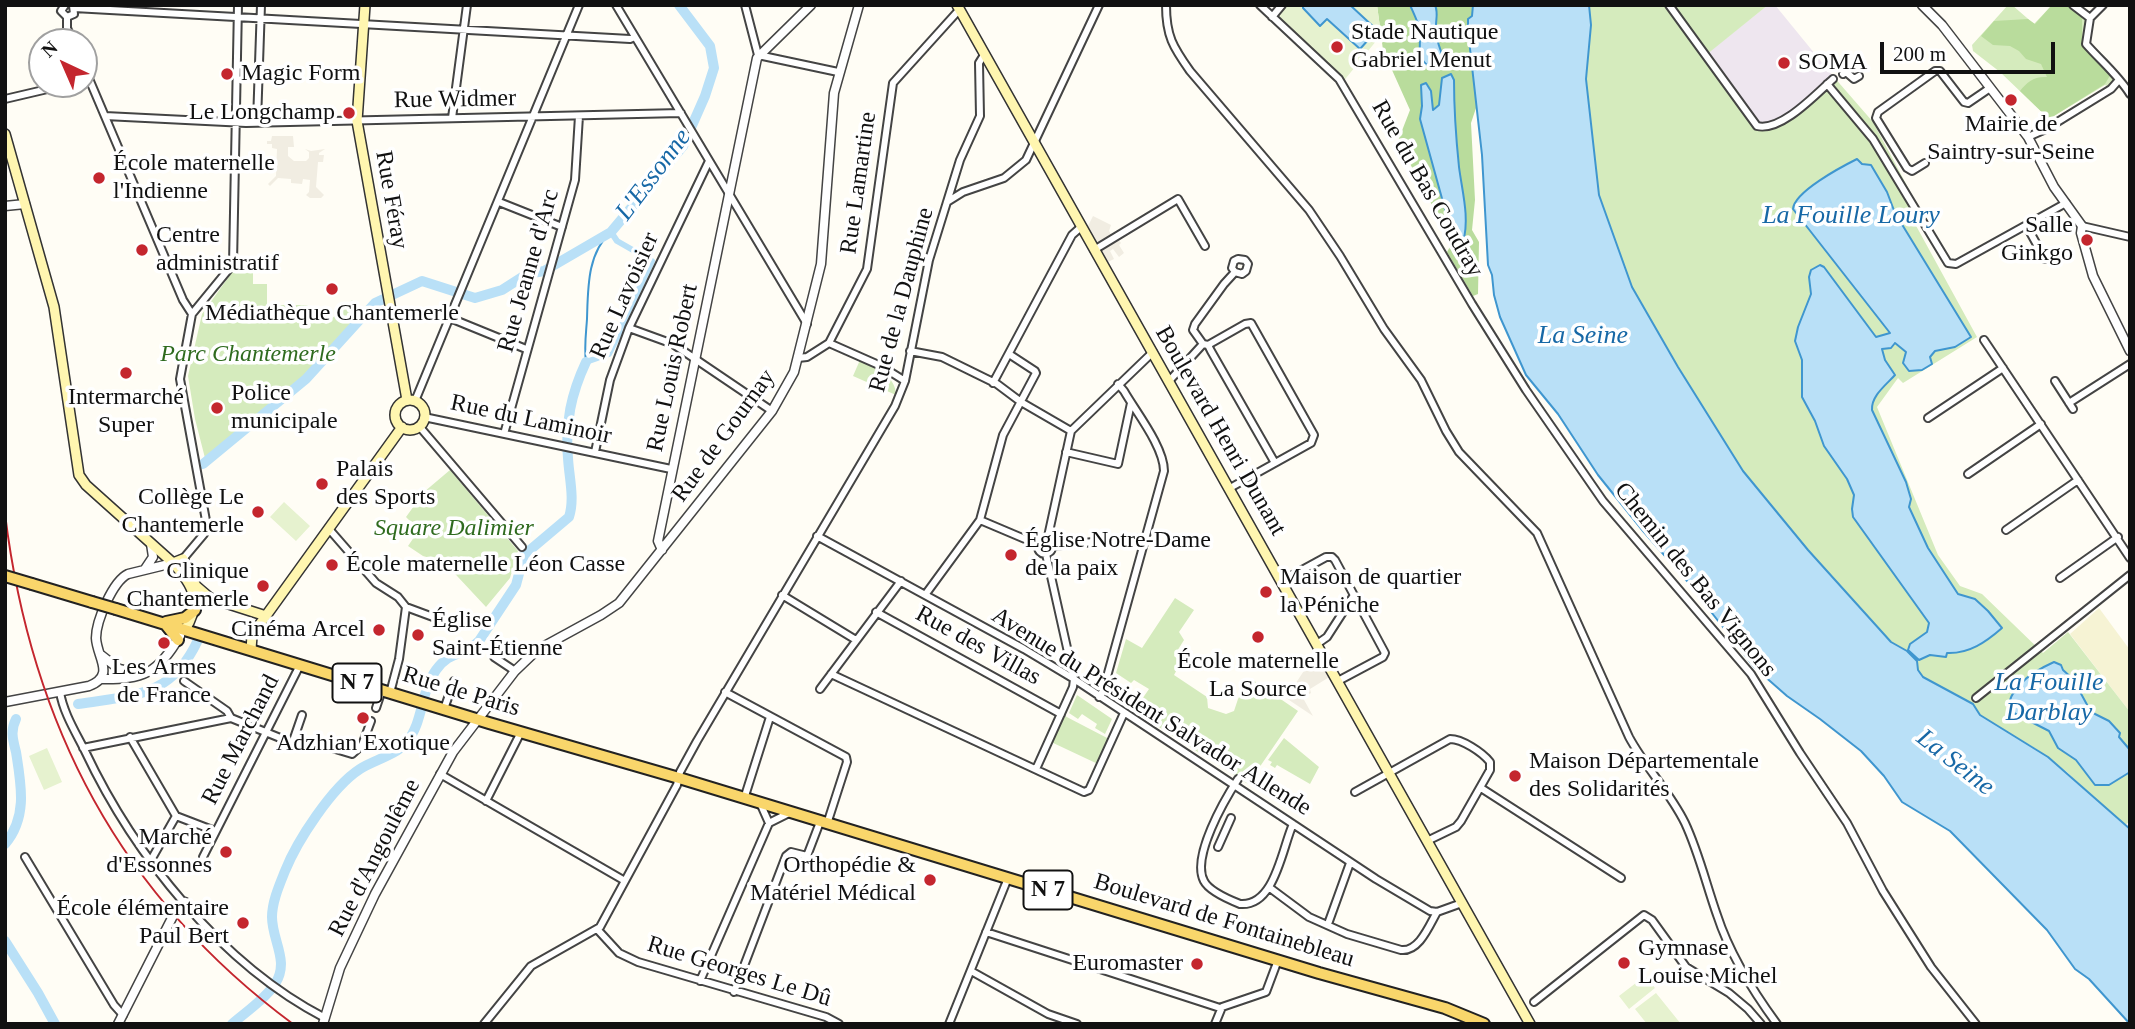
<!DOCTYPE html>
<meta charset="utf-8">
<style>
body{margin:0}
#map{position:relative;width:2135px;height:1029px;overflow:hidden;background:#fffdf5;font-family:Georgia,serif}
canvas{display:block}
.frame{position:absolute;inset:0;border:7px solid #111;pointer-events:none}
.north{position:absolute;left:28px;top:28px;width:70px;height:70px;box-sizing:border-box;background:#fff;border:2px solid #a0a0a0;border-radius:50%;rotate:316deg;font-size:19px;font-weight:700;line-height:28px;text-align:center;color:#111}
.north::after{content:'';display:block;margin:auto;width:24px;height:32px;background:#c4262e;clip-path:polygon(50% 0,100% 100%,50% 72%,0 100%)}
.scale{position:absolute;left:1880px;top:42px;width:175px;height:32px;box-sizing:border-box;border:4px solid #111;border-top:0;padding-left:9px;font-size:21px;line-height:24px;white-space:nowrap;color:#111;-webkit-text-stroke:5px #fff;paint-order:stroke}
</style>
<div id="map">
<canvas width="2135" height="1029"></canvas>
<div class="frame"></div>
<div class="north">N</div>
<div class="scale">200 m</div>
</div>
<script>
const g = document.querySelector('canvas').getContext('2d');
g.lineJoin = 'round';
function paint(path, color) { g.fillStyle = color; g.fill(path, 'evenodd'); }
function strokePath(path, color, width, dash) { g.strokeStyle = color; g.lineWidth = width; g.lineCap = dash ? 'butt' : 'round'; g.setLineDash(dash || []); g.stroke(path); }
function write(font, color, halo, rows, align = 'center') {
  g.font = font + ' Georgia,serif'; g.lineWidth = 7; g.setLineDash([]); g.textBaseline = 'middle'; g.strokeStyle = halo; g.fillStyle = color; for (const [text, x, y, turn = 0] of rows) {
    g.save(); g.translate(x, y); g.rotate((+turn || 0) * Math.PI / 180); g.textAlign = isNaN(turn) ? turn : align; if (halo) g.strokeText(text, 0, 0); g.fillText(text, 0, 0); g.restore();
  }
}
const industrial = new Path2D(`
 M1768 5H1775L1833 76 1777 122 1757 123 1706 54Z`);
const farmland = new Path2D(`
 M2099 608 2130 650V712L2070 634Z`);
const green = new Path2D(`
 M1589 5H1768L1706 55 1757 123C1781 129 1815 91 1833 76L1873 122 1911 193 1914 222 1977 337 1903 383 1898 378 1877 407 1938 555 1960 586 1982 594 2043 653 2068 632 2130 712V821L2124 826 2067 772 2038 750 1980 715 1973 704 1923 677 1918 670 1917 661 1907 651 1891 642 1808 550 1743 471 1678 367 1632 287 1599 195 1586 79 1591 25Z
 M2008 5H2012L2034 24 2052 5H2071L2087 19 2082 43 2112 72 2115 80 2109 87 2105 85 2049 119 2000 72 1973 51 1972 45Z
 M238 264 253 265V284H267V305H307L326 324 352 300 364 313 294 385 205 458 195 419 188 376 202 314Z
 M860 360C875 367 896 376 896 395L853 376Z
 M450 470 518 551 510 578 486 607 444 562 423 556 408 546 419 530 406 517 424 492Z
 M1175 598 1194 610 1179 632 1184 640 1174 656 1181 662 1174 675 1207 697 1208 708 1226 714 1234 711 1238 699 1250 678 1298 711 1248 784 1134 711 1149 689 1134 680 1131 683 1116 673 1126 639 1142 648Z
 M1077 695 1112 719 1105 734 1095 728 1097 724 1082 714 1078 719 1069 713Z
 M1061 714 1111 740 1100 765 1049 741Z
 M1284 738 1319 767 1310 784 1277 765 1275 768 1270 765 1272 762 1268 760Z`);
const forest = new Path2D(`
 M1377 5H1473L1472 17 1468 19V31L1477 105 1471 123 1475 200 1472 230 1479 242 1478 294 1473 296 1447 252 1452 243 1398 141 1410 110 1383 50Z
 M2051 6 2073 7 2082 15V43L2112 72 2105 84 2049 119 2020 91C2027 82 2034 76 2047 77L2041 64 2026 59 2019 51 2010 46 1993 45 1981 36 1994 21 2028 19 2035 24Z`);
const pitch = new Path2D(`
 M1282 5H1377L1381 35 1342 83 1272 17Z
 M284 502 310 526 296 541 270 517Z
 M47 748 62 782 44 790 29 756Z
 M1645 976 1655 988 1629 1009 1619 996Z
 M1656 993 1681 1024H1647L1635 1009Z`);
const plaza = new Path2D(`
 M272 136H293L294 147H288V156L294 161H306L309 158V152L305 149 311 151 325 149 319 153V155H324L323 162H318L316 187 324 195 321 198H310L306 195 309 192 310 180 303 179 302 184 291 183V179L278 178 270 186 268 184 276 176 277 149 272 148V144H267V141H271Z
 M1093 216 1111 225 1109 231 1115 240 1118 239 1121 243 1119 245 1124 253 1119 257 1113 249 1110 251 1114 259 1108 262 1088 226Z
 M1317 651 1331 676 1310 689 1311 693 1303 698 1313 716 1286 698Z`);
const water = new Path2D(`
 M1303 5H1350L1377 30 1360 49 1327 19 1320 26 1303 8Z
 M1410 5H1435C1439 14 1435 21 1436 30 1436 43 1443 53 1445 66L1431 68C1413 57 1423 43 1419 27 1417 20 1413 12 1410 5Z
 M1473 5H1589L1591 25 1586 79 1599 195 1632 287 1678 367 1743 471 1808 550 1891 642 1907 651 1917 661 1918 670 1923 677 1973 704 1980 715 2048 757 2130 829V1024L2089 979 2075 969 2047 930 1950 831 1902 802 1884 776 1861 751 1820 719 1787 696 1754 667 1687 581 1643 531 1598 475 1558 414 1526 375 1500 317 1494 295 1492 275 1488 265 1482 155 1468 31V19L1472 16Z
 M1451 74 1454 80C1454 109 1456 138 1459 167 1462 191 1470 218 1463 242L1455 240 1451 231 1420 119 1422 106 1421 85 1426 83 1431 91 1433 110 1439 105 1442 78Z
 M1857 159 1862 164 1871 165 1887 192 1895 213 1971 337 1955 347 1935 351 1930 357 1932 364 1922 370 1909 371 1903 363 1906 352 1895 343 1891 348 1882 349 1885 360 1895 375C1886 385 1871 396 1872 410L1906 482 1911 499 1909 507 1928 548 1958 594 1975 599 1988 611 2002 628C1986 642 1969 654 1947 653L1946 657 1930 655 1919 660 1908 650 1910 644 1927 632 1929 623 1853 517 1852 509 1854 495 1847 479 1824 446 1815 421 1802 397V360L1795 341 1798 327 1811 294 1809 277 1811 270 1820 265 1824 267 1876 337 1890 333 1793 209C1794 192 1841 167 1857 159Z
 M2054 662 2061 665 2063 670 2073 679 2091 712 2109 721 2120 733 2119 737 2130 750V772L2109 785H2095L2076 760 2058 748 2049 731 2008 710C2009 686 2034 671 2054 662Z`);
const stream = new Path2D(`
 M586 362C584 347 586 334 587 319 588 289 587 253 611 232`);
const canal = new Path2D(`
 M611 232 617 241 652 261 621 327
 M586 362 609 354 620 332`);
const river = new Path2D(`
 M203 464 306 379 375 303 422 281 475 298 502 290 527 274 544 271 611 232 683 146 705 96 714 68 710 46 679 5
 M78 704C134 695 171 698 198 640
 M5 844C28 817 21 784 16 752 13 740 10 731 16 719
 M5 941 38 993 55 1024
 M232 1024C246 1012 265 999 275 984 290 961 272 941 272 917 272 902 279 886 285 871 297 841 332 787 360 769 374 760 394 756 406 743 424 722 420 692 436 670 450 650 465 656 479 641L516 585 524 555 569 517C575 499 569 477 568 458 565 423 571 394 586 362`);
const minor = new Path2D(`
 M65 5 61 11 67 17 74 14 73 6
 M616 5 807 324
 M745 5 758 55 838 72
 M1166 5C1166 36 1173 47 1190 71L1309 210 1340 256 1384 329 1421 380 1446 431 1459 452 1537 533 1629 737C1645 767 1670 792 1685 823 1699 853 1706 884 1717 915 1730 955 1752 990 1777 1024
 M1260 5 1339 79 1472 304 1526 390 1603 501 1751 674 1800 753 1847 823 1883 891 1931 967 1976 1024
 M1669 5 1757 126C1781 132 1816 94 1833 79
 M2073 5 2090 18
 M2103 5 2090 18 2086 44C2101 61 2118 75 2130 94
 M74 8 630 39 635 37
 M67 17V28L73 42
 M1272 17 1282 5
 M84 67 183 300 192 314
 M1843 74 1846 72 1854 79 1859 76
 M1827 84 1873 139 1948 263 1956 264 2066 203
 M5 99 69 84
 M105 116 246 123 681 113
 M452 118 467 5
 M257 122 261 5
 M2028 137 2046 129 2111 89 2118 81
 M1925 163 1912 171 1907 168 1876 118 1878 112 1935 71H1940L1964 102 1968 103 1990 88
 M499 202 562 227
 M947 202 963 192 1004 178 1026 160 1099 5
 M2026 225 2045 259
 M2082 226 2130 237
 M1094 250 1178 199 1205 246
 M1235 272 1232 268 1234 261 1238 259 1245 260 1248 264 1246 271 1242 274 1235 272 1224 284 1195 324 1193 330 1203 344 1208 345 1211 351 1275 463
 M450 318 526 349
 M629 328 673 344 772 411
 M1984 340 2130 558
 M829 343 881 366 905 381
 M1208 345 1245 324 1251 323 1314 435 1311 443 1230 488
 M910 351 942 357 997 384 1021 402 1071 431
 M798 358 807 357 829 343 867 269 893 83 959 10
 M1170 380 1203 344
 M2055 381 2073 409
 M993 383 1072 235 1081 227
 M415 401 579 5
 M2069 403 2130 364
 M424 417 671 469
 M1928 418 2003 368
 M419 426 522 547
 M504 434 575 180 579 116
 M595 452 610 380 629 328 709 161
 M1066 452 1118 464 1131 403
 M1968 474 2041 424
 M980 520 1039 545
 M329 529 376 583 398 597 406 607 399 659 390 693
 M2006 530 2078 480
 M817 536 1024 649 1074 679 1376 879 1430 911 1437 912 1462 903
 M1038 547a7 7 0 1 1 14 0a7 7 0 1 1-14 0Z
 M1047 541 1071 431 1153 352
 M1052 546 1135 538 1146 541
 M183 559 204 534 207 526 180 379 192 314 233 264 238 5
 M2060 578 2118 537
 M1282 581 1326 557H1332L1335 560 1385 653 1383 657 1338 681
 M782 595 856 640
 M925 595 980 520 1003 435 1036 373 1035 371 1009 354
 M406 607 433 617
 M876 612 1061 714
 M1317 644 1327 637 1354 595
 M494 657 515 671
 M831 674 1084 792 1089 790 1124 713
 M184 681 227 711 231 718 290 742 309 741 352 754 362 745 371 721
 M820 689 901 581
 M60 692C63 712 76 733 85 751 134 855 221 964 325 1018
 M725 692 846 757 847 762 827 824
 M1099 697 1103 691 1164 471C1164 447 1136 412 1124 391L1118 384
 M1976 698 2130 575
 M376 708 382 690
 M444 709 454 681
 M130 737 176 816
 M293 741 302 715
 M83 748 231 718
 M1036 769 1073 687 1074 679 1046 554
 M440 774 625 881
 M1238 779C1225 799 1191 857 1204 881 1209 891 1230 900 1240 904 1275 907 1282 848 1293 824
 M1481 788 1621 878
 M1355 792 1450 739C1462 739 1482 752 1490 762V770L1461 821 1456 827 1427 841
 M744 799 770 717
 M486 801 521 732
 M761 805 769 823
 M176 816 215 831
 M769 823 789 813
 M1218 847 1231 818
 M25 857 114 1005 123 1015
 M203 857 300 665
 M151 860 176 816
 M1270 888 1309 917 1347 934 1401 950C1419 952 1429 926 1437 912
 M1328 924 1350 863
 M597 929 619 953 638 962 826 1017 839 1024
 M986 932 1220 1008
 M971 971 1048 1014 1077 1024
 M700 981 769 823
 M734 992 786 856 791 852 807 856 820 822
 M1534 1002 1644 915 1652 920 1686 967 1729 993 1748 1009 1761 1024
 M484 1024 531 966 600 927 677 785 680 772 697 741 895 406 905 381 929 260 960 160 980 116 979 63 984 55
 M949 1024 1008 878
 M1215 1024 1222 1007 1266 992 1278 960`);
const tertiary = new Path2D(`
 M1922 5 1942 25 2028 137 2054 187 2082 226 2081 233 2093 276 2130 351
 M5 206 25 204
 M662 550 658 541 757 58 811 5
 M145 569 153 557 151 544
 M101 655 119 669 138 673
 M100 679C144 680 158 673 180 636
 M5 702 89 686C116 675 97 658 96 638 96 621 113 581 128 574L173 563
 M118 1024 175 912 185 902
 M323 1024 340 968 375 894 453 752 515 671 537 650 601 615 619 603 772 411 794 372 821 264 834 93 859 5`);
const secondary = new Path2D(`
 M365 5 357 121 407 400
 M957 5 1530 1024
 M5 134 54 307 79 475 86 485 173 563C194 586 202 602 185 630
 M395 415a15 15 0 1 1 30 0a15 15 0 1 1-30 0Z
 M173 563 183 559 196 586 210 598 266 616
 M251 649 252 636 260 624 402 427`);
const primary = new Path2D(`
 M32 584 92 602
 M116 609 489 723 679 778 1319 973 1445 1008 1484 1024
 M166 622 185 618 195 610
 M166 625 178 640`);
const rail = new Path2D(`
 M5 514C31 725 120 896 293 1024`);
const primaryBridge = new Path2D(`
 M5 576 32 584
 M92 602 116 609`);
const markers = [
 [1337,47,7,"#c4262e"],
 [1784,63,7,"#c4262e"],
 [227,74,7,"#c4262e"],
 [2011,100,7,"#c4262e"],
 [349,113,7,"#c4262e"],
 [99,178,7,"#c4262e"],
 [2087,240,7,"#c4262e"],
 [142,250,7,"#c4262e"],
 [332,289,7,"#c4262e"],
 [126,373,7,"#c4262e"],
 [217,408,7,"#c4262e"],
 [322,484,7,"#c4262e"],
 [258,512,7,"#c4262e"],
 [1011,555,7,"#c4262e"],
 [332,565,7,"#c4262e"],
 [263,586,7,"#c4262e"],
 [1266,592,7,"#c4262e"],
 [379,630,7,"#c4262e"],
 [418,635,7,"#c4262e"],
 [1258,637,7,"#c4262e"],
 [164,643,7,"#c4262e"],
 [363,718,7,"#c4262e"],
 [1515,776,7,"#c4262e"],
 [226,852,7,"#c4262e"],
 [930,880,7,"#c4262e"],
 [243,923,7,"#c4262e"],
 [1624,963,7,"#c4262e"],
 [1197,964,7,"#c4262e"]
];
const shields = [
 [357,683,49],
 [1048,890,49]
];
const shieldNames = [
 ["N 7",357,683],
 ["N 7",1048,890]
];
const poiNames = [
 ["Stade Nautique",1351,33],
 ["Gabriel Menut",1351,61],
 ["SOMA",1798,63],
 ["Magic Form",241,74],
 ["Le Longchamp",335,113,"right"],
 ["Mairie de",2011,125,"center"],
 ["Saintry-sur-Seine",2011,153,"center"],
 ["École maternelle",113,164],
 ["l'Indienne",113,192],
 ["Salle",2073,226,"right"],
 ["Ginkgo",2073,254,"right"],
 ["Centre",156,236],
 ["administratif",156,264],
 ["Médiathèque Chantemerle",332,314,"center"],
 ["Police",231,394],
 ["municipale",231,422],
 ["Intermarché",126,398,"center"],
 ["Super",126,426,"center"],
 ["Palais",336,470],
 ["des Sports",336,498],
 ["Collège Le",244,498,"right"],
 ["Chantemerle",244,526,"right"],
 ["Église Notre-Dame",1025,541],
 ["de la paix",1025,569],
 ["École maternelle Léon Casse",346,565],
 ["Clinique",249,572,"right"],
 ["Chantemerle",249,600,"right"],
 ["Maison de quartier",1280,578],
 ["la Péniche",1280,606],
 ["Église",432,621],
 ["Saint-Étienne",432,649],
 ["Cinéma Arcel",365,630,"right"],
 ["École maternelle",1258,662,"center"],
 ["La Source",1258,690,"center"],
 ["Les Armes",164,668,"center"],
 ["de France",164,696,"center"],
 ["Adzhian Exotique",363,744,"center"],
 ["Maison Départementale",1529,762],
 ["des Solidarités",1529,790],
 ["Marché",212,838,"right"],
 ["d'Essonnes",212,866,"right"],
 ["Orthopédie &",916,866,"right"],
 ["Matériel Médical",916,894,"right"],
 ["École élémentaire",229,909,"right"],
 ["Paul Bert",229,937,"right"],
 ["Gymnase",1638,949],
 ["Louise Michel",1638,977],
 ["Euromaster",1183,964,"right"]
];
const streetNames = [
 ["Rue Widmer",455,100,-1],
 ["Rue Lamartine",859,183,-82],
 ["Rue du Bas Coudray",1427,189,60],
 ["Rue Féray",391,200,80],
 ["Rue Jeanne d'Arc",529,271,-74],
 ["Rue Lavoisier",625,296,-66],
 ["Rue de la Dauphine",902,300,-75],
 ["Rue Louis Robert",673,368,-78],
 ["Rue du Laminoir",531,420,12],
 ["Boulevard Henri Dunant",1220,431,60],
 ["Rue de Gournay",724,436,-54],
 ["Chemin des Bas Vignons",1695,580,51],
 ["Rue des Villas",978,646,29],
 ["Rue de Paris",461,692,17],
 ["Avenue du Président Salvador Allende",1151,712,32],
 ["Rue Marchand",241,740,-63],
 ["Rue d'Angoulême",375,858,-63],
 ["Boulevard de Fontainebleau",1224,921,17],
 ["Rue Georges Le Dû",739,972,17]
];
const parkNames = [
 ["Parc Chantemerle",248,355],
 ["Square Dalimier",454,529]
];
const waterNames = [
 ["L'Essonne",654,175,-53],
 ["La Fouille Loury",1851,216],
 ["La Seine",1583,336],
 ["La Fouille",2049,683],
 ["Darblay",2049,713],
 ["La Seine",1955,763,38]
];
paint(industrial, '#eee6ef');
paint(farmland, '#f6f3d4');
paint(green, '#d5ebbd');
paint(forest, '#b9dc9c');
paint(pitch, '#e6f2cf');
paint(plaza, '#f1ede2');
paint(water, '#b9e0f7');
strokePath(water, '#3f96cf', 2);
strokePath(stream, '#3f96cf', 2);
strokePath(canal, '#b9e0f7', 6);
strokePath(river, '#b9e0f7', 10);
strokePath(minor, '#444', 10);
strokePath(tertiary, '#444', 11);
strokePath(secondary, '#333', 12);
strokePath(primary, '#222', 14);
strokePath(minor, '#fff', 6);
strokePath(tertiary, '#fff', 8);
strokePath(secondary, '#fff6b0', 9);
strokePath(primary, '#f9d66b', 10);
strokePath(rail, '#c4262e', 2);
strokePath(primaryBridge, '#222', 14, []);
strokePath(primaryBridge, '#f9d66b', 10);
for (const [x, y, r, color] of markers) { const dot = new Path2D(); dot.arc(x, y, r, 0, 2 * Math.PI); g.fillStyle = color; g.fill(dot); strokePath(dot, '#fff', 2.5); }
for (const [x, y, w] of shields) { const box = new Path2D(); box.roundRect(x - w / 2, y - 19.5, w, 39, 5); g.fillStyle = '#fff'; g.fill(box); strokePath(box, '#111', 2); }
write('bold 23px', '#111', null, shieldNames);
write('24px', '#111', '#fff', poiNames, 'left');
write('24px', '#111', '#fff', streetNames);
write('italic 24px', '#2f6b1f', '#fff', parkNames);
write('italic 26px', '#1768a6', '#fff', waterNames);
</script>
